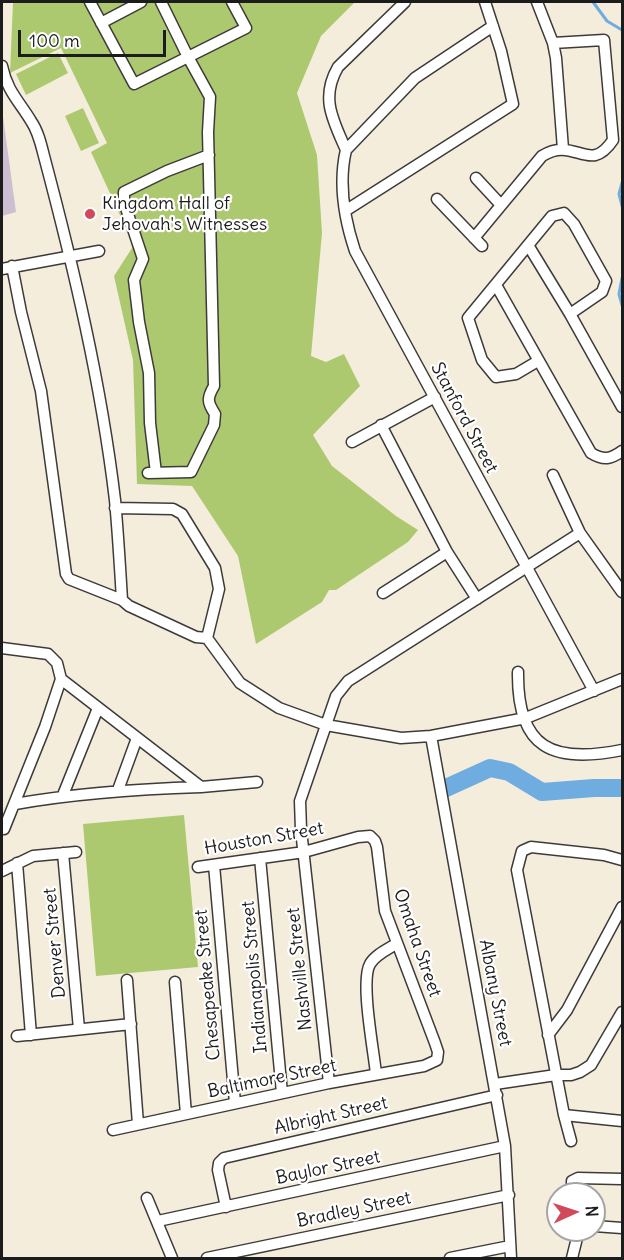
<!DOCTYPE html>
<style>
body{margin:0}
#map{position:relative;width:624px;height:1260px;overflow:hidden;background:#f5eddb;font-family:Delius,sans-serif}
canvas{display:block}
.frame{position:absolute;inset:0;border:3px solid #1c1c1c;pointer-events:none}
.north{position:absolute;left:546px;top:1182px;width:60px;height:60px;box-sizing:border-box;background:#fff;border:2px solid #a4a4a4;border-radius:50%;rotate:87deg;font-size:16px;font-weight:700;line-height:24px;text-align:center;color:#1c1c1c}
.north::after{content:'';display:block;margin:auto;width:21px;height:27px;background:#d1495b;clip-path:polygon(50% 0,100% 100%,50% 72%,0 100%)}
.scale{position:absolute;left:18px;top:30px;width:148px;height:27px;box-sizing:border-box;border:3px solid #1c1c1c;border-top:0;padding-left:8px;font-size:18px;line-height:21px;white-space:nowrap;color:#1c1c1c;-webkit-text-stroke:4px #fff;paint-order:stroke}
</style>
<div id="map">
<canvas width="624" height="1260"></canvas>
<div class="frame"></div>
<div class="north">N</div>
<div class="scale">100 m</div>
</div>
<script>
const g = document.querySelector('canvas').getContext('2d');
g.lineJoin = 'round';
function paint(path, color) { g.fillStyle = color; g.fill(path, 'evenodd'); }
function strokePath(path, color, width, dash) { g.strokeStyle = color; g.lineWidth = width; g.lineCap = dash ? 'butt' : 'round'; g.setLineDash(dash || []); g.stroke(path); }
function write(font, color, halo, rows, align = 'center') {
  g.font = font + ' Delius,sans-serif'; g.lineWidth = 4.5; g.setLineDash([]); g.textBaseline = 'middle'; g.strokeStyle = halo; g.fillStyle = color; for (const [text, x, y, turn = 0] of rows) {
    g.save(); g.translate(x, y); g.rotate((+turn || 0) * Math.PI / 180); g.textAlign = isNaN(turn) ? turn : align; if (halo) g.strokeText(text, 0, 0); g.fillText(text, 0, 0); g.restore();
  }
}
const industrial = new Path2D(`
 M2 109 16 212 2 216Z`);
const green = new Path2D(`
 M13 2H355L321 36 297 93 317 155 322 233 311 356 326 362 344 354 360 386 313 435 332 466 396 516 418 530 408 542 336 590H329L322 602 256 644 238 556 192 486 137 484 133 360 114 276 132 248 131 239 91 152 107 143 61 48 10 73Z
 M58 53 68 73 26 95 16 74Z
 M83 108 99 143 81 151 65 116Z
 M184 815 198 967 96 976 83 824Z`);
const stream = new Path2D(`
 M593 2 607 21 622 30
 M622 183 619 194 622 206
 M622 278 619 294 622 305`);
const river = new Path2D(`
 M446 788 490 768 509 772 542 792 594 788H622`);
const minor = new Path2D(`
 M90 2 134 84 246 28 232 2
 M537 2 553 43 556 58 563 149
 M101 23 141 2
 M2 66C7 91 19 101 31 121 38 131 41 144 44 156 74 269 101 383 115 500 118 533 120 566 122 600
 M346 150C338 184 344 218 355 251L594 691
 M346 150 415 78 493 26
 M346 150C333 120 320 98 338 67L405 2
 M476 178 501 205
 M437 199 482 246
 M345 211 513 104 501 51 485 2
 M474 238 542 156C575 135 589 176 613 140L604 40 553 43
 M528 245 570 314 622 407
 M12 266 21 312 41 391 66 574 69 579 122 600 129 606 196 637 207 638 240 683 279 708 326 725 401 738 431 736 526 718 622 679
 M2 269 99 251
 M496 285 591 453C604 461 611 459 622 451
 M538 361 516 374 496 377 482 360 468 318 552 216 564 213 574 224 606 281 602 292 570 314
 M381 425 447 552 477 599
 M352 442 435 397
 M148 473 191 472 214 425 215 414C207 402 207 398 214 386L208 132 210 97 188 57 161 2
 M156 473 150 423 149 373 139 322 134 280 143 259 124 202V192L167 171 209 155
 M553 475 580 533 622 592
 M115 508 173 509 182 514 215 568 219 589 207 638
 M383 593 447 552
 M2 648 48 654 57 663 61 679 45 727 4 829
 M518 672C517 749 553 764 622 750
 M431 736 505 1146 511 1258
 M201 787 257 782
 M118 790 137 738
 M63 795 98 708
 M15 804C77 793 138 789 201 787L61 679
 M63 853 79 1029
 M260 858 282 1093
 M17 863 31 1035
 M214 865 235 1103
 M2 871 33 856 76 852
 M127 980 138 1124
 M175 982 186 1114
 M548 1035 567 1010 622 907
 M17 1036 131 1024
 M376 1074C374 1052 360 981 370 964 375 955 388 949 396 944
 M329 1083 301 830 300 801 336 696 348 681 580 533
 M495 1084 556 1075H571L580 1072 591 1065 622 1012
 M564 1115 622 1121
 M113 1130 329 1083 424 1066 437 1060 438 1052 435 1043 385 911 377 847 375 841 370 836 358 837 304 852 198 867
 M571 1141 564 1115 517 870 522 851 531 847 604 855 622 860
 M572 1194V1181L578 1178 622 1179
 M147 1198 172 1258
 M226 1207 218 1170 219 1163 224 1158 497 1095
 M158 1221 505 1146
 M594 1226 622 1228
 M207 1258 509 1195
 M450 1258 510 1246
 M572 1258 579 1230`);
const markers = [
 [90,214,6,"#d1495b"]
];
const poiNames = [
 ["Kingdom Hall of",102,204],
 ["Jehovah's Witnesses",102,225]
];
const streetNames = [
 ["Stanford Street",464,418,62],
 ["Houston Street",264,839,-10],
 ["Denver Street",55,943,-95],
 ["Omaha Street",417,943,71],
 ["Nashville Street",300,969,-96],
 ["Indianapolis Street",255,977,-95],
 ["Chesapeake Street",208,985,-95],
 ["Albany Street",495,993,79],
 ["Baltimore Street",272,1079,-12],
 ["Albright Street",331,1116,-13],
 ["Baylor Street",328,1168,-12],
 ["Bradley Street",354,1210,-12]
];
paint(industrial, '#cdbed2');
paint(green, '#adc970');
strokePath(stream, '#6fade1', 3);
strokePath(river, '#6fade1', 18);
strokePath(minor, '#3d3b39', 13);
strokePath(minor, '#fff', 10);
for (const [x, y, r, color] of markers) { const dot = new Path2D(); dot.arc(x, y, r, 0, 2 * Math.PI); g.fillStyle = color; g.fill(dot); strokePath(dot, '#fff', 2); }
write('18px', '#1c1c1c', '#fff', poiNames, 'left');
write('18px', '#1c1c1c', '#fff', streetNames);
</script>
